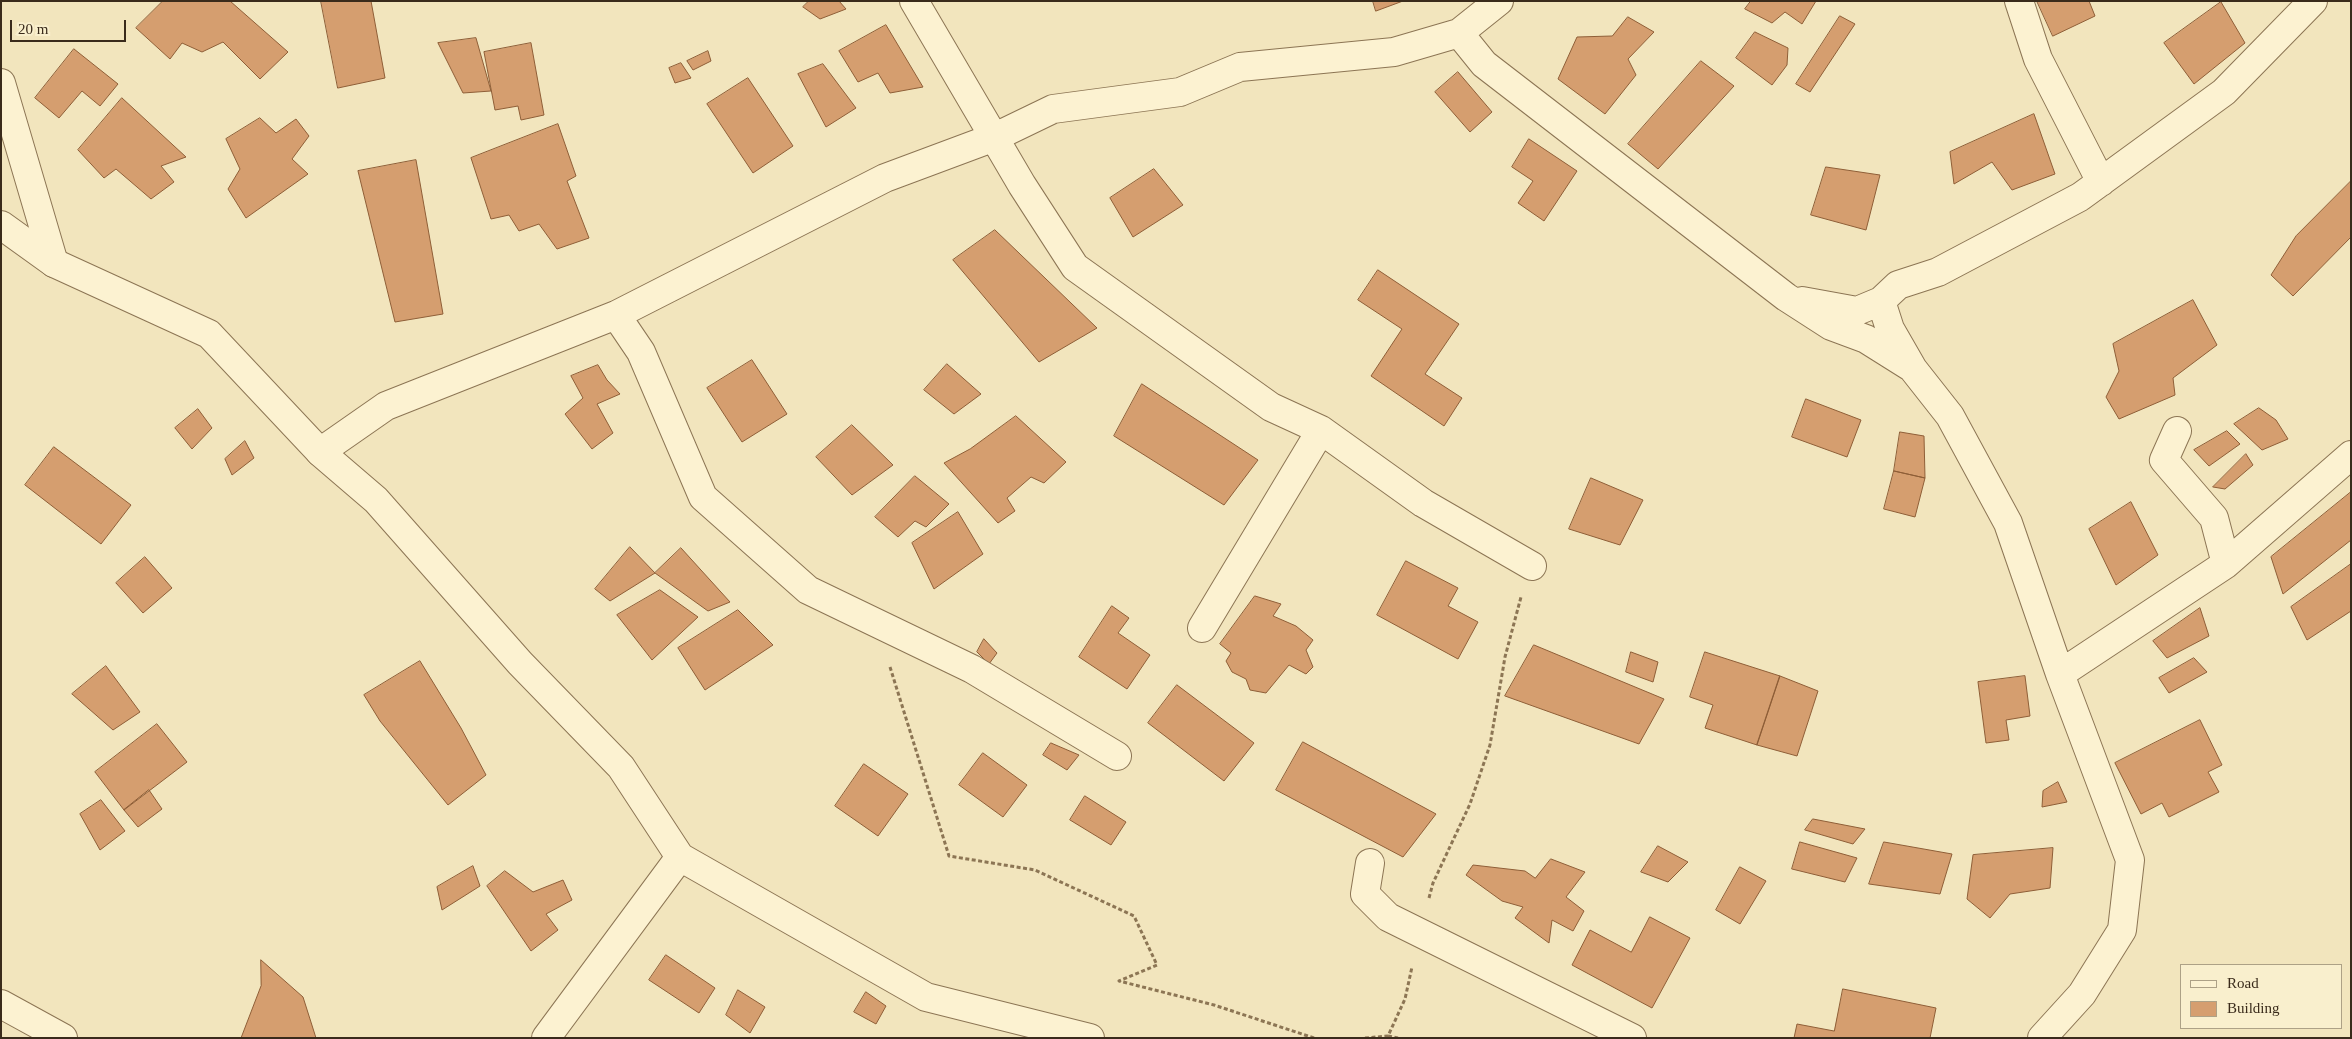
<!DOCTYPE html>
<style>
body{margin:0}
#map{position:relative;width:2352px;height:1039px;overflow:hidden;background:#f2e5bd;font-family:"Times New Roman",serif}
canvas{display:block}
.frame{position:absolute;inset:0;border:2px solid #3a2b1b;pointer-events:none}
.legend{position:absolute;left:2180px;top:964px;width:162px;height:65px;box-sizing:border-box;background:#f9efcd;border:1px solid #ada186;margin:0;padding:6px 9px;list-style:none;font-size:15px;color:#3a2b1b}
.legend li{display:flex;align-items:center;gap:10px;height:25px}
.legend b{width:25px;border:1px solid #ada186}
.scale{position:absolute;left:10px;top:20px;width:116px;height:22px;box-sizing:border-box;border:2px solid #3a2b1b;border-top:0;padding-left:6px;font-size:15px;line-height:18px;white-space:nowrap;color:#3a2b1b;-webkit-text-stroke:4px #f9efcd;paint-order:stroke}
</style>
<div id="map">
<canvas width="2352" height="1039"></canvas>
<div class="frame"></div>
<ul class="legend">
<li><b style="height:6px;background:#fcf2d1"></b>Road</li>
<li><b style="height:14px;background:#d59e6f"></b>Building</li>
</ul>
<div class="scale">20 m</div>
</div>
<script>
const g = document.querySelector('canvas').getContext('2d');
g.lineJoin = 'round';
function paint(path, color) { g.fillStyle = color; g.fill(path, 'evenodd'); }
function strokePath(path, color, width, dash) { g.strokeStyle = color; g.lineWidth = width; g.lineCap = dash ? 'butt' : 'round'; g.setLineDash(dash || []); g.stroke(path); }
const building = new Path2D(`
 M163 1H230L288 52 260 79 223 42 202 52 182 43 170 59 136 28Z
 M321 1H371L385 78 338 88Z
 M809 1H839L846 9 820 19 803 7Z
 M1373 1H1403L1376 11Z
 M1751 1H1816L1802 24 1785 12 1772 23 1745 9Z
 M2037 1H2089L2095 16 2053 36Z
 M2221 2 2245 43 2194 84 2164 43Z
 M1840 16 1855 24 1810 92 1796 84Z
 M1628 17 1654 32 1628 59 1636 75 1605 114 1558 79 1577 37 1612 36Z
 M886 25 923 87 890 93 878 73 858 82 839 51Z
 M1755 32 1788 48 1787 65 1772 85 1736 58Z
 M476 38 491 91 463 93 438 43Z
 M531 43 544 115 521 120 518 106 495 110 484 52Z
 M74 49 118 84 100 106 82 91 59 118 35 98Z
 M708 51 711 61 693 70 687 61Z
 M1701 61 1734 86 1658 169 1628 144Z
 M681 63 691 78 675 83 669 68Z
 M823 64 856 108 826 127 798 74Z
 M1458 72 1492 112 1470 132 1435 92Z
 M748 78 793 146 753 173 707 104Z
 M122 98 186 157 161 166 174 182 151 199 116 169 104 178 78 150Z
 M2034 114 2055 174 2012 190 1992 162 1954 184 1950 152Z
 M260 118 276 133 296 119 309 136 292 159 308 174 246 218 228 189 240 169 226 139Z
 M558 124 576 176 567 181 589 238 557 249 539 224 519 231 509 215 491 219 471 158Z
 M1529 139 1577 171 1544 221 1518 203 1533 181 1512 167Z
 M416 160 443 314 395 322 358 171Z
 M1826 167 1880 175 1866 230 1811 215Z
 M1154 169 1183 205 1133 237 1110 198Z
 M2351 181V237L2293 296 2271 275 2296 236Z
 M995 230 1097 328 1039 362 953 260Z
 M1378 270 1459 324 1425 374 1462 398 1444 426 1371 376 1402 329 1358 300Z
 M2193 300 2217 345 2173 378 2175 395 2119 419 2106 397 2119 371 2113 344Z
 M752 360 787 414 742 442 707 388Z
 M947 364 981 394 954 414 924 390Z
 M598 365 607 380 620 394 597 404 613 433 592 449 565 414 583 398 571 376Z
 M1142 384 1258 460 1224 505 1114 436Z
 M1806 399 1861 420 1847 457 1792 437Z
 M2259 408 2276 420 2288 439 2262 450 2234 424Z
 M198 409 212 428 192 449 175 428Z
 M1016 416 1066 462 1044 483 1031 477 1007 498 1015 511 998 523 944 463 970 449Z
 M852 425 893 465 852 495 816 457Z
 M2227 431 2240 444 2209 466 2194 450Z
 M1900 432 1924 436 1925 478 1894 471Z
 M245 441 254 458 232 475 225 459Z
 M54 447 131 505 101 544 25 485Z
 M2246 454 2253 465 2225 489 2213 487Z
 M1894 471 1925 478 1915 517 1884 509Z
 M915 476 949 504 926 527 915 521 898 537 875 517Z
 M1591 478 1643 500 1620 545 1569 529Z
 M2351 492V540L2283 594 2271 557Z
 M2131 502 2158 555 2116 585 2089 529Z
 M958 512 983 554 934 589 912 543Z
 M630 547 655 573 610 601 595 589Z
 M681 548 730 602 708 611 655 573Z
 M145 557 172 588 143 613 116 583Z
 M1406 561 1458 588 1448 606 1478 622 1458 659 1377 615Z
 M2351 564V611L2307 640 2291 607Z
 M660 590 698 617 652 660 617 615Z
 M1255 596 1281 604 1273 616 1296 626 1313 640 1306 650 1313 667 1306 674 1289 665 1266 693 1250 690 1246 679 1232 672 1226 661 1231 653 1220 644Z
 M1112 606 1129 618 1118 633 1150 655 1127 689 1079 657Z
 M2200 608 2209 636 2167 658 2153 641Z
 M738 610 773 645 705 690 678 648Z
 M984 639 997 653 989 664 977 652Z
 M1534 645 1664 699 1639 744 1505 696Z
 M1631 652 1658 662 1653 682 1626 672Z
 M1705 652 1780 676 1757 745 1705 728 1713 705 1690 697Z
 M2194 658 2207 672 2169 693 2159 678Z
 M420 661 461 728 486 775 448 805 380 721 364 695Z
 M106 666 140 712 113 730 72 694Z
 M1780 676 1818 691 1797 756 1757 745Z
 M2025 676 2030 716 2006 720 2009 740 1986 743 1978 682Z
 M1177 685 1254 743 1224 781 1148 723Z
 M2200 720 2222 765 2208 772 2219 792 2169 817 2162 803 2141 814 2115 763Z
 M157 724 187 762 124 810 95 772Z
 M1303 742 1436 814 1403 857 1276 790Z
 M1051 743 1079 755 1067 770 1043 755Z
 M983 753 1027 785 1003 817 959 785Z
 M864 764 908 794 878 836 835 806Z
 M2058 782 2067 802 2042 807 2043 791Z
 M149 790 162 809 138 827 124 810Z
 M1085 796 1126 822 1111 845 1070 820Z
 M101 800 125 831 100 850 80 814Z
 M1813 819 1865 829 1853 844 1805 830Z
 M1800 842 1857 858 1845 882 1792 869Z
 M1884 842 1952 854 1940 894 1869 884Z
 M1658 846 1688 862 1668 882 1641 872Z
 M2053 848 2050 888 2010 894 1990 918 1967 899 1973 855Z
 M1551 859 1585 872 1566 897 1584 911 1573 931 1552 920 1549 943 1515 918 1523 907 1502 901 1466 875 1473 865 1525 871 1535 878Z
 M473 866 480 886 442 910 437 887Z
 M1740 867 1766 881 1740 924 1716 910Z
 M505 871 533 892 563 880 572 900 546 914 558 930 531 951 487 886Z
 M1650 917 1690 938 1652 1008 1572 965 1590 930 1631 952Z
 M666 955 715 988 699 1013 649 980Z
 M261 960 303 997 316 1038H241L261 986Z
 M1843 989 1936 1008 1930 1038H1794L1797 1024 1834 1031Z
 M738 990 765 1007 750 1033 726 1015Z
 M866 992 886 1006 876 1024 854 1012Z`);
const path = new Path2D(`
 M890 667 949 856 1035 870 1134 916 1157 965 1119 981 1214 1005 1314 1038
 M1429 898 1433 883 1470 804 1490 745 1505 657 1521 597
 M1388 1036 1398 1038
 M1365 1038 1388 1036 1405 999 1412 967`);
const minor = new Path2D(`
 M914 1 1022 185 1075 267 1271 407 1321 430 1423 503 1532 566
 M2019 1 2038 59 2101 182
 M1459 33 1484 64 1786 297 1831 326 1866 339 1909 366
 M1 83 54 263
 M1802 301 1857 311 1881 301
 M616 315 641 352 703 497 808 590 972 669 1117 756
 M2177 431 2164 460 2214 518 2226 564
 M320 452 386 406 616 315 885 178 995 137 1053 109 1180 92 1240 67 1394 52 1459 33 1499 1
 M1202 628 1321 430
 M2060 674 2226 564 2351 455
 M1370 863 1365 894 1388 917 1632 1038
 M1 1004 63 1038
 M546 1038 680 857
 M2042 1038 2082 994 2122 930 2130 860 2060 674 2008 523 1950 416 1913 369 1890 329 1881 301 1898 285 1938 272 2080 197 2224 92 2313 1`);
const tertiary = new Path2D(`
 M1 225 54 263 209 334 320 452 376 500 520 663 621 767 680 857 926 997 1090 1038`);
paint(building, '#d59e6f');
strokePath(building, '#8e5e37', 1);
strokePath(minor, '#8c7554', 30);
strokePath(tertiary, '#8c7554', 30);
strokePath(path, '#8c7554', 3, [4, 2.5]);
strokePath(minor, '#fcf2d1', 28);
strokePath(tertiary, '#fcf2d1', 28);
</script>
